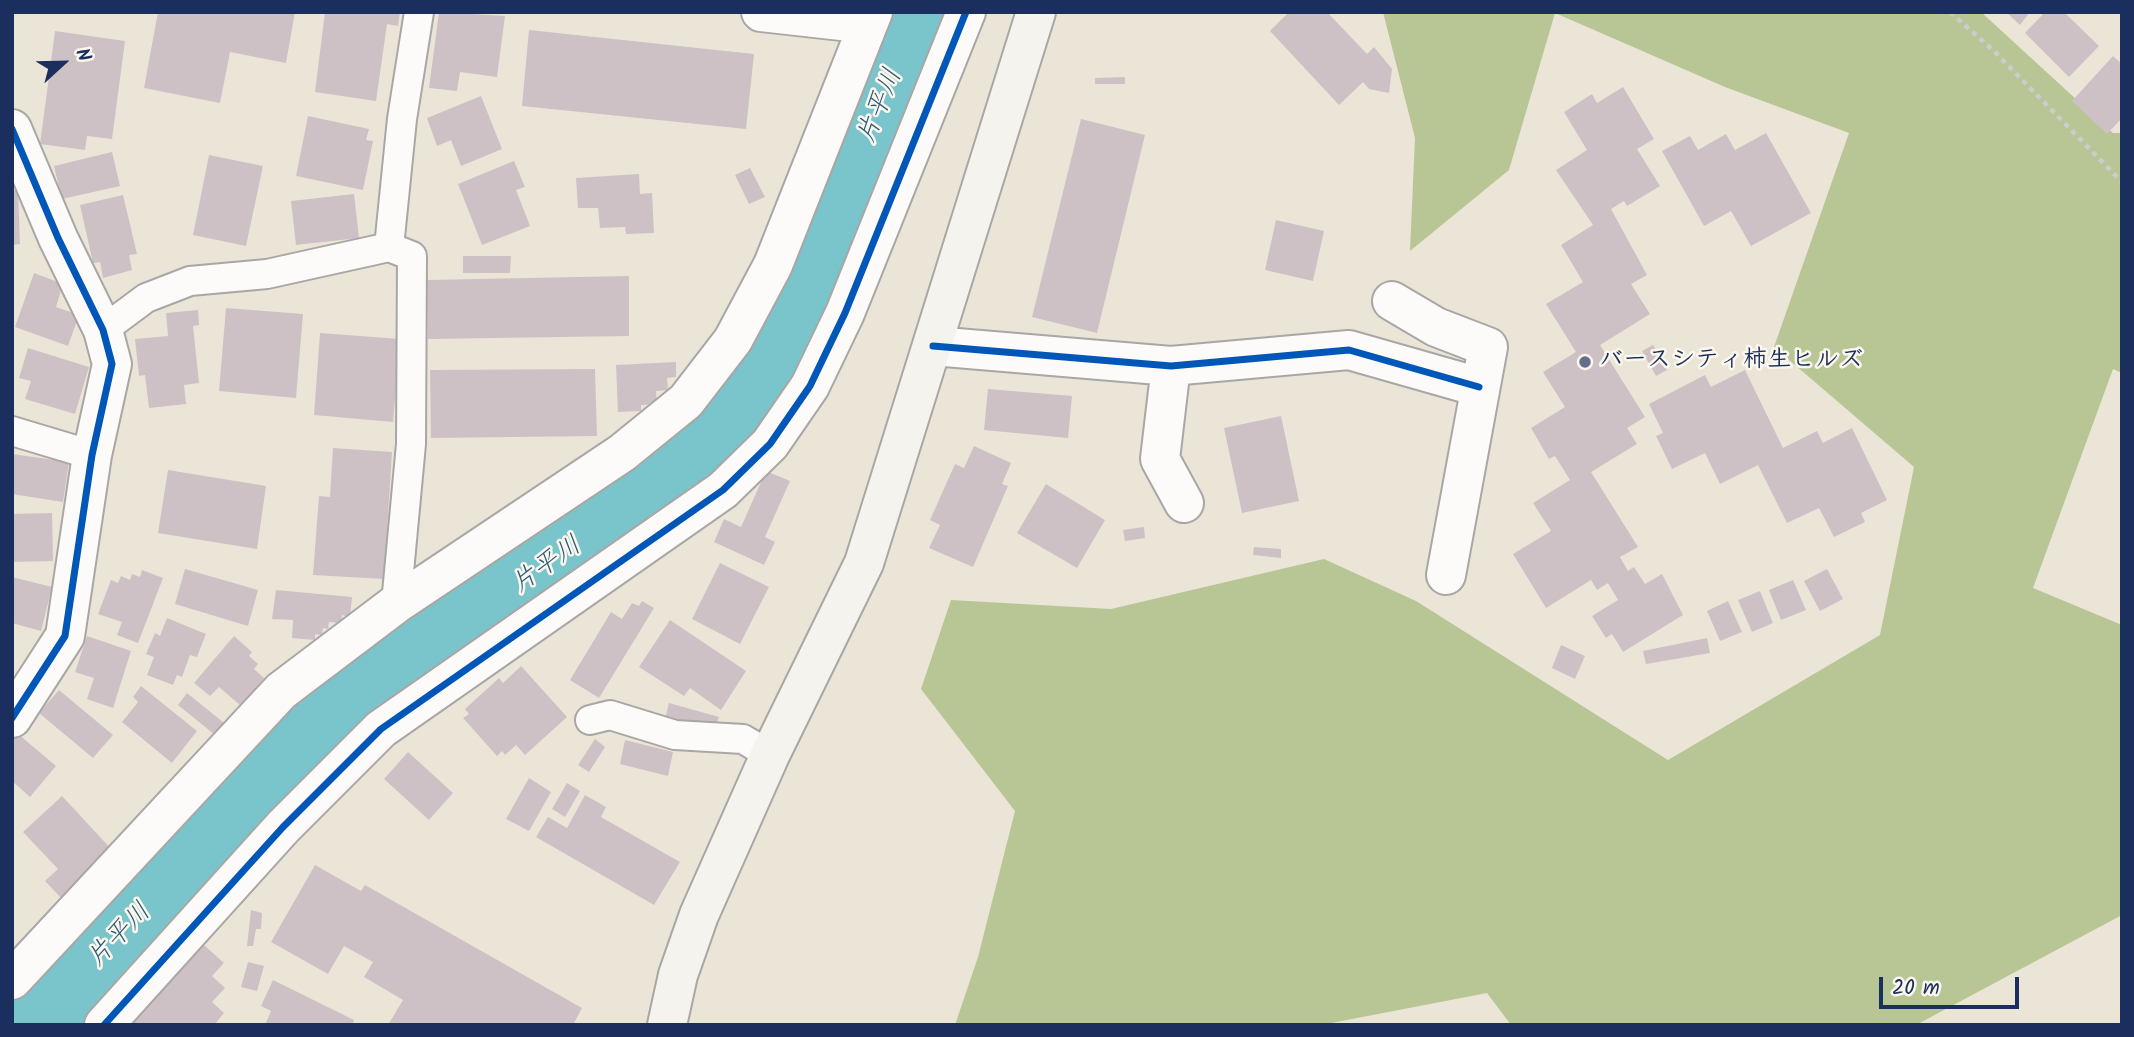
<!DOCTYPE html>
<meta charset="utf-8">
<style>
body{margin:0}
#map{position:relative;width:2134px;height:1037px;overflow:hidden;background:#ebe5d8;font-family:Kalam,sans-serif}
canvas{display:block}
.frame{position:absolute;inset:0;border:14px solid #1b2f5e;pointer-events:none}
.north{position:absolute;left:28px;top:28px;width:70px;height:70px;-webkit-text-stroke:5px #fbf7ec;paint-order:stroke;rotate:68deg;font-size:19px;font-weight:700;line-height:28px;text-align:center;color:#1b2f5e}
.north::after{content:'';display:block;margin:auto;width:24px;height:32px;background:#1b2f5e;clip-path:polygon(50% 0,100% 100%,50% 72%,0 100%)}
.scale{position:absolute;left:1879px;top:977px;width:140px;height:32px;box-sizing:border-box;border:4px solid #1b2f5e;border-top:0;padding-left:9px;font-size:21px;line-height:24px;white-space:nowrap;color:#1b2f5e;-webkit-text-stroke:5px #fbf7ec;paint-order:stroke}
</style>
<div id="map">
<canvas width="2134" height="1037"></canvas>
<div class="frame"></div>
<div class="north">N</div>
<div class="scale">20 m</div>
</div>
<script>
const g = document.querySelector('canvas').getContext('2d');
g.lineJoin = 'round';
function paint(path, color) { g.fillStyle = color; g.fill(path, 'evenodd'); }
function strokePath(path, color, width, dash) { g.strokeStyle = color; g.lineWidth = width; g.lineCap = dash ? 'butt' : 'round'; g.setLineDash(dash || []); g.stroke(path); }
function write(font, color, halo, rows, align = 'center') {
  g.font = font + ' Kalam,"Klee One",sans-serif'; g.lineWidth = 5; g.setLineDash([]); g.textBaseline = 'middle'; g.strokeStyle = halo; g.fillStyle = color; for (const [text, x, y, turn = 0] of rows) {
    g.save(); g.translate(x, y); g.rotate((+turn || 0) * Math.PI / 180); g.textAlign = isNaN(turn) ? turn : align; if (halo) g.strokeText(text, 0, 0); g.fillText(text, 0, 0); g.restore();
  }
}
const forest = new Path2D(`
 M1383 12H1981L2113 133H2122V373L2113 369 2033 588 2122 625V915L1916 1025H1511L1487 993 1321 1025H955L978 957 1015 811 921 689 951 600 1111 609 1324 559 1416 601 1668 760 1880 635 1914 467 1774 347 1849 133 1725 87 1555 13 1509 170 1410 251 1415 138Z`);
const river = new Path2D(`
 M34 1025 349 704 664 487 768 383 815 290 864 151 922 12`);
const building = new Path2D(`
 M158 12H295L286 63 230 52 220 103 144 88Z
 M325 12H400L398 26 387 24 376 101 315 92Z
 M439 12 505 16 497 77 460 72 457 91 429 88Z
 M1289 12H1327L1367 54 1374 47 1392 69 1389 93 1369 89 1363 82 1339 105 1270 31Z
 M2006 12H2030L2020 25Z
 M2045 12H2064L2099 46 2069 77 2025 33Z
 M529 30 754 54 746 129 522 106Z
 M55 31 125 41 112 139 87 136 85 150 40 144Z
 M2113 56 2122 64V118L2107 134 2072 101Z
 M1125 77V84H1095V78Z
 M1623 87 1654 139 1637 149 1660 186 1627 206 1624 201 1611 209 1647 275 1631 284 1650 314 1600 345 1645 417 1627 428 1637 444 1591 472 1638 547 1620 557 1628 571 1634 567 1645 584 1662 574 1683 615 1623 652 1612 634 1606 638 1592 616 1618 600 1608 583 1597 590 1591 580 1546 608 1513 554 1551 531 1533 503 1570 480 1555 456 1549 459 1531 428 1565 407 1543 372 1576 352 1546 304 1583 282 1561 245 1593 225 1556 170 1587 150 1564 112 1592 94 1597 103Z
 M481 96 502 149 461 166 451 140 437 146 427 118Z
 M308 116 369 129 366 140 373 141 363 190 296 176Z
 M1081 119 1145 135 1097 333 1032 317Z
 M1766 133 1811 213 1751 246 1731 211 1704 226 1662 151 1690 136 1698 150 1726 134 1735 150Z
 M112 152 120 186 62 199 54 166Z
 M209 155 263 166 246 246 193 235Z
 M514 161 525 187 516 190 530 226 482 245 458 184Z
 M750 168 765 197 749 204 735 175Z
 M639 174 640 194 652 193 654 233 626 234 625 227 600 228 598 208H578L576 178Z
 M18 190 20 244 12 245V191Z
 M354 194 359 238 296 245 291 201Z
 M123 195 137 254 129 255 132 270 103 278 100 262 93 263 80 205Z
 M1276 220 1324 231 1313 281 1265 270Z
 M463 256H511L510 273H463Z
 M34 273 63 284 56 307 79 315 68 346 15 327Z
 M629 276V336L428 339 427 280Z
 M226 308 303 314 296 398 219 391Z
 M198 310 199 325 193 326 199 383 184 385 186 404 149 408 145 375 139 376 135 339 168 336 166 313Z
 M320 333 400 339 393 422 314 415Z
 M1653 345 1667 370 1656 376 1642 351Z
 M28 348 89 367 75 414 25 399 31 381 19 378Z
 M676 362V377L667 378 668 390 656 391 657 404 641 405V411L618 412 616 365Z
 M595 369 597 436 431 438 430 370Z
 M1745 370 1783 448 1817 431 1823 443 1852 428 1887 500 1861 513 1865 522 1834 537 1819 508 1787 523 1758 465 1720 484 1705 453 1672 469 1656 436 1663 433 1649 404 1705 375 1711 387Z
 M988 389 1072 396 1068 438 984 430Z
 M1281 416 1299 501 1242 513 1224 428Z
 M974 446 1011 463 1002 484 1008 486 973 567 929 548 940 525 930 520 955 464 964 468Z
 M333 448 392 452 384 579 313 575 319 496 330 497Z
 M12 454 69 462 63 502 12 494Z
 M168 470 266 486 257 549 158 533Z
 M766 471 790 481 765 537 775 542 764 565 714 542 724 519 741 527Z
 M1046 484 1105 520 1077 568 1017 533Z
 M52 513 53 561 12 562V514Z
 M1144 527 1145 538 1125 541 1123 530Z
 M1254 547 1281 549V558L1253 555Z
 M720 563 769 587 740 644 692 619Z
 M185 569 258 590 248 626 175 604Z
 M1827 569 1843 599 1820 611 1804 581Z
 M142 570 163 578 138 643 117 635 122 622 98 614 111 580 118 583 121 576 130 580 132 574 140 577Z
 M12 577 52 587 41 631 12 623Z
 M1793 580 1806 610 1781 620 1769 590Z
 M276 590 352 597 350 617 342 615 341 623 329 622 328 629 323 628 322 635 315 634V640L292 638 293 620 272 619Z
 M1760 591 1773 623 1752 632 1738 600Z
 M642 601 654 608 599 698 570 680 611 612 622 619 632 603 639 606Z
 M1728 601 1742 632 1720 641 1707 611Z
 M167 618 206 634 197 657 190 655 182 677 177 675 173 685 147 675 154 657 146 654 155 633 160 636Z
 M670 620 746 671 721 710 690 688 684 696 639 667Z
 M87 636 131 651 113 708 87 699 94 678 75 672Z
 M234 636 252 652 249 656 258 664 254 669 264 678 241 706 219 687 210 696 194 683Z
 M1707 638 1710 653 1646 664 1643 651Z
 M1561 645 1585 656 1575 679 1552 668Z
 M521 666 567 717 525 755 516 745 505 755 502 751 497 756 463 718 469 714 465 709 499 678 503 683Z
 M141 686 197 731 172 763 122 722 138 702 133 697Z
 M59 690 113 735 93 758 39 713Z
 M187 693 229 727 220 739 178 705Z
 M669 703 719 717 714 731 664 723Z
 M17 733 56 766 30 797 12 781V738Z
 M595 739 605 747 589 772 578 765Z
 M625 740 673 752 668 776 620 764Z
 M408 752 453 793 429 820 384 779Z
 M529 778 551 792 529 831 506 819Z
 M567 783 580 791 565 817 552 809Z
 M585 795 606 807 601 817 680 862 654 905 536 837 548 817 567 828Z
 M62 796 114 852 63 900 45 881 58 869 23 832Z
 M315 865 361 891 365 885 582 1008 573 1025H388L403 1000 364 977 373 962 344 946 328 974 271 942Z
 M251 910 262 913 261 929H256L253 946H247Z
 M203 944 224 963 212 976 225 988 212 1002 224 1013 214 1025H130Z
 M248 962 264 966 257 991 241 987Z
 M273 980 354 1020 352 1025H265L271 1011 261 1006Z`);
const path = new Path2D(`
 M1950 12 1994 51 2122 182`);
const service = new Path2D(`
 M103 330 146 298 190 281 267 274 389 247
 M12 431 92 455
 M396 604 411 444 412 256 389 247 402 119 419 12
 M590 720 610 715 675 735 743 739 770 755`);
const minor = new Path2D(`
 M761 12 868 24
 M12 129 58 238 103 330 112 364 92 455 65 636 12 718
 M1392 301 1436 327 1488 347 1446 575
 M933 346 1171 366 1349 350 1479 387
 M1171 366 1160 459 1184 503
 M12 980 281 691 396 604 622 453 686 401 733 340 773 265 873 12
 M104 1025 283 827 381 729 723 490 770 444 810 386 845 313 966 12`);
const secondary = new Path2D(`
 M667 1025 678 975 699 915 770 755 864 563 1036 12`);
const cycleway = new Path2D(`
 M12 129 58 238 103 330 112 364 92 455 65 636 12 718
 M933 346 1171 366 1349 350 1479 387
 M104 1025 283 827 381 729 723 490 770 444 810 386 845 313 966 12`);
const markers = [
 [1585,362,7,"#646f89"]
];
const poiNames = [
 ["バースシティ柿生ヒルズ",1599,362]
];
const waterNames = [
 ["片平川",882,107,-68],
 ["片平川",548,567,-35],
 ["片平川",121,937,-46]
];
paint(forest, '#b8c696');
strokePath(river, '#7ac4cb', 84);
paint(building, '#cec1c6');
strokePath(service, '#a8a7a5', 32);
strokePath(minor, '#a8a7a5', 42);
strokePath(secondary, '#a8a7a5', 42);
strokePath(path, '#cccccd', 4.5, [5, 5]);
strokePath(service, '#fcfbf9', 28);
strokePath(minor, '#fcfbf9', 38);
strokePath(secondary, '#f5f3ee', 38);
strokePath(cycleway, '#0057b8', 7);
for (const [x, y, r, color] of markers) { const dot = new Path2D(); dot.arc(x, y, r, 0, 2 * Math.PI); g.fillStyle = color; g.fill(dot); strokePath(dot, '#fbf7ec', 2.5); }
write('bold 24px', '#1b2f5e', '#fbf7ec', poiNames, 'left');
write('italic 26px', '#29587d', '#fbf7ec', waterNames);
</script>
